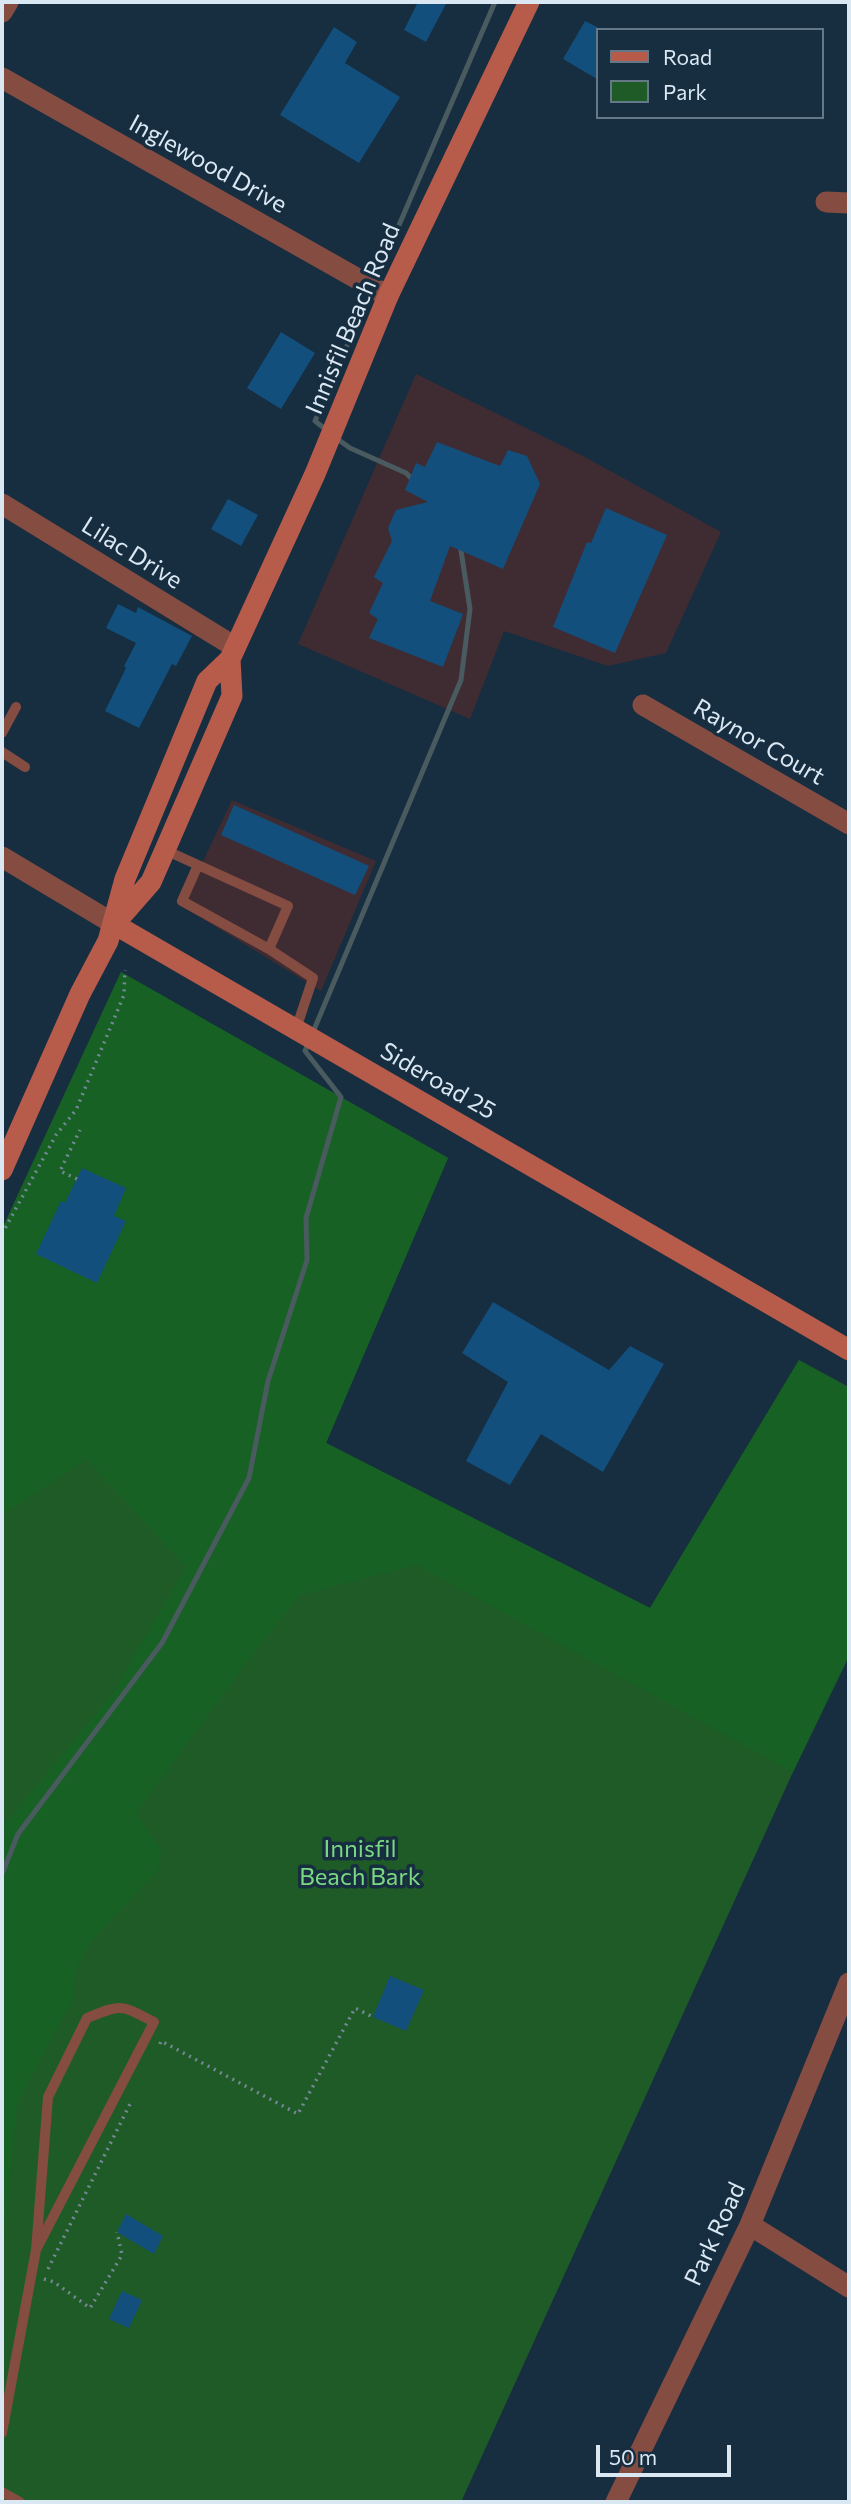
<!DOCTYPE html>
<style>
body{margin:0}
#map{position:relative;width:851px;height:2504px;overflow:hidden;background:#172d40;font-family:Commissioner,sans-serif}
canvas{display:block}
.frame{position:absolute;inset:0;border:4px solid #dae8f4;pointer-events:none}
.legend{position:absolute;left:596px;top:28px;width:228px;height:91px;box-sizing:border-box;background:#172d40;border:2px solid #657888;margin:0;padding:9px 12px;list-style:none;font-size:21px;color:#dae8f4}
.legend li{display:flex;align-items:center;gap:14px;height:35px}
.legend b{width:35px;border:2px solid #657888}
.scale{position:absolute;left:596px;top:2445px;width:135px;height:32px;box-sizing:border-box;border:4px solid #dae8f4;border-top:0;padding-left:9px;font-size:21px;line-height:24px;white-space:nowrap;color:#dae8f4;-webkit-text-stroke:5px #172d40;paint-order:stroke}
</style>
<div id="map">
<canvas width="851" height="2504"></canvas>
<div class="frame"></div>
<ul class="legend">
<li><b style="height:9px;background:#b75b4b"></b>Road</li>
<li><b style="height:19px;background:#1f5b27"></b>Park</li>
</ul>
<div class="scale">50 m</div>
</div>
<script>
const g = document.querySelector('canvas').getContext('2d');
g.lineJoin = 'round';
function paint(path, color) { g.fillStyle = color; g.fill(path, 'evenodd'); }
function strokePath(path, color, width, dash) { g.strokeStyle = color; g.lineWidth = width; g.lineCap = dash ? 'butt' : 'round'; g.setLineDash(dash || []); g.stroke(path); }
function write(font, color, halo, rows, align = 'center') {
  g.font = font + ' Commissioner,sans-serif'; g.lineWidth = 7; g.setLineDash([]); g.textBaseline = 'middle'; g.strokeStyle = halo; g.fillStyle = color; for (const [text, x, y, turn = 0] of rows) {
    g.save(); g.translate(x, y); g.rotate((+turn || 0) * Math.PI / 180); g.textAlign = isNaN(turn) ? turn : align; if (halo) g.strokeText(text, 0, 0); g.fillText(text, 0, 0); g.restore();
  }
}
const commercial = new Path2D(`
 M416 374 585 457 721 532 666 653 608 666 504 631 470 719 298 644Z
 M232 800 376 861 321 991 182 906Z`);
const green = new Path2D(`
 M121 972 448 1158 326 1443 650 1608 799 1360 849 1387V1656L793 1772 461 2502H2V1229Z`);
const forest = new Path2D(`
 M121 972 448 1158 326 1443 650 1608 799 1360 849 1389V1656L793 1772 417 1565 300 1595 246 1663 136 1813 161 1850 159 1869 92 1940 75 1971 73 1999 17 2103 2 2262V1828L113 1693 186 1567 87 1459 2 1515V1229Z`);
const stream = new Path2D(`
 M378 274 495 2
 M329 432 315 421 366 301
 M336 438 350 448 406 473 413 480
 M313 1032 461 680 470 609 460 544
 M2 1874 18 1834 162 1643 249 1478 268 1381 307 1260 306 1218 341 1097 305 1051 308 1044`);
const building = new Path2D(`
 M418 2H447L426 42 404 30Z
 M585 21 597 27V79L563 59Z
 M334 27 357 42 345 63 400 97 359 163 280 115Z
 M281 332 315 353 281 409 247 388Z
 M437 442 500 466 508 450 527 456 540 484 503 569 450 546 430 601 463 614 443 667 369 638 378 619 369 613 383 583 374 577 392 541 388 528 396 510 428 502 405 490 416 463 425 467Z
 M228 499 258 515 241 546 211 529Z
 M606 508 667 535 615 653 553 627 587 542 591 543Z
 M118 604 136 613 138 607 192 636 176 666 172 664 139 728 105 711 126 668 124 666 136 643 106 628Z
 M234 805 369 866 355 895 221 835Z
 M82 1168 126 1188 114 1216 126 1221 97 1283 36 1254 61 1201 65 1203Z
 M493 1302 609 1370 630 1346 664 1364 603 1472 541 1434 510 1485 466 1461 508 1382 462 1353Z
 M390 1976 424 1990 406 2031 373 2017Z
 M126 2214 163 2236 154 2254 117 2232Z
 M122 2291 142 2300 129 2328 109 2319Z`);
const path = new Path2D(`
 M77 1179 60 1171 80 1130
 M2 1234 56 1135 76 1110 124 995 125 970
 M160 2044 161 2041 298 2114 355 2008 373 2017
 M48 2269 130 2104
 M44 2279 54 2282 90 2308 122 2255 117 2232`);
const lane = new Path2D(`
 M2 733 16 707
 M2 752 25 767
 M165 850 288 906 269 949 313 978 296 1029
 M198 865 182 901 269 949
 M2 2433 36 2250 154 2022C121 2005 123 2003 87 2018L48 2097 36 2250
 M2 2492 20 2502`);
const street = new Path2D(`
 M2 12 8 2
 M2 78 388 296
 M826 202 849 203
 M2 504 235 647
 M643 705 849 824
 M2 857 114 924
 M750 2225 849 2287
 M616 2502 750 2225 849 1983`);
const secondary = new Path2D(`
 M116 922 151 882 165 850 232 696 230 659
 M114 924 849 1350
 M2 1170 80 994 108 941 125 879 207 681 230 659 315 474 388 296 529 2`);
const streetNames = [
 ["Inglewood Drive",208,164,29],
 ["Innisfil Beach Road",353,319,-67],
 ["Lilac Drive",132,553,32],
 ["Raynor Court",759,742,30],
 ["Sideroad 25",438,1081,30],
 ["Park Road",715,2234,-65]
];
const parkNames = [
 ["Innisfil",360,1849],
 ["Beach Bark",360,1877]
];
paint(commercial, '#3f2c33');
paint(green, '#1f5b27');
paint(forest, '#166123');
strokePath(stream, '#4a5b60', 5);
paint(building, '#124f7c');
strokePath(path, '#768897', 3.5, [2, 5]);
strokePath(lane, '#854c41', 10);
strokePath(street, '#854c41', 21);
strokePath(secondary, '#b75b4b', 21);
write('24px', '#dae8f4', '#172d40', streetNames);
write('24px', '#7ad881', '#172d40', parkNames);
</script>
